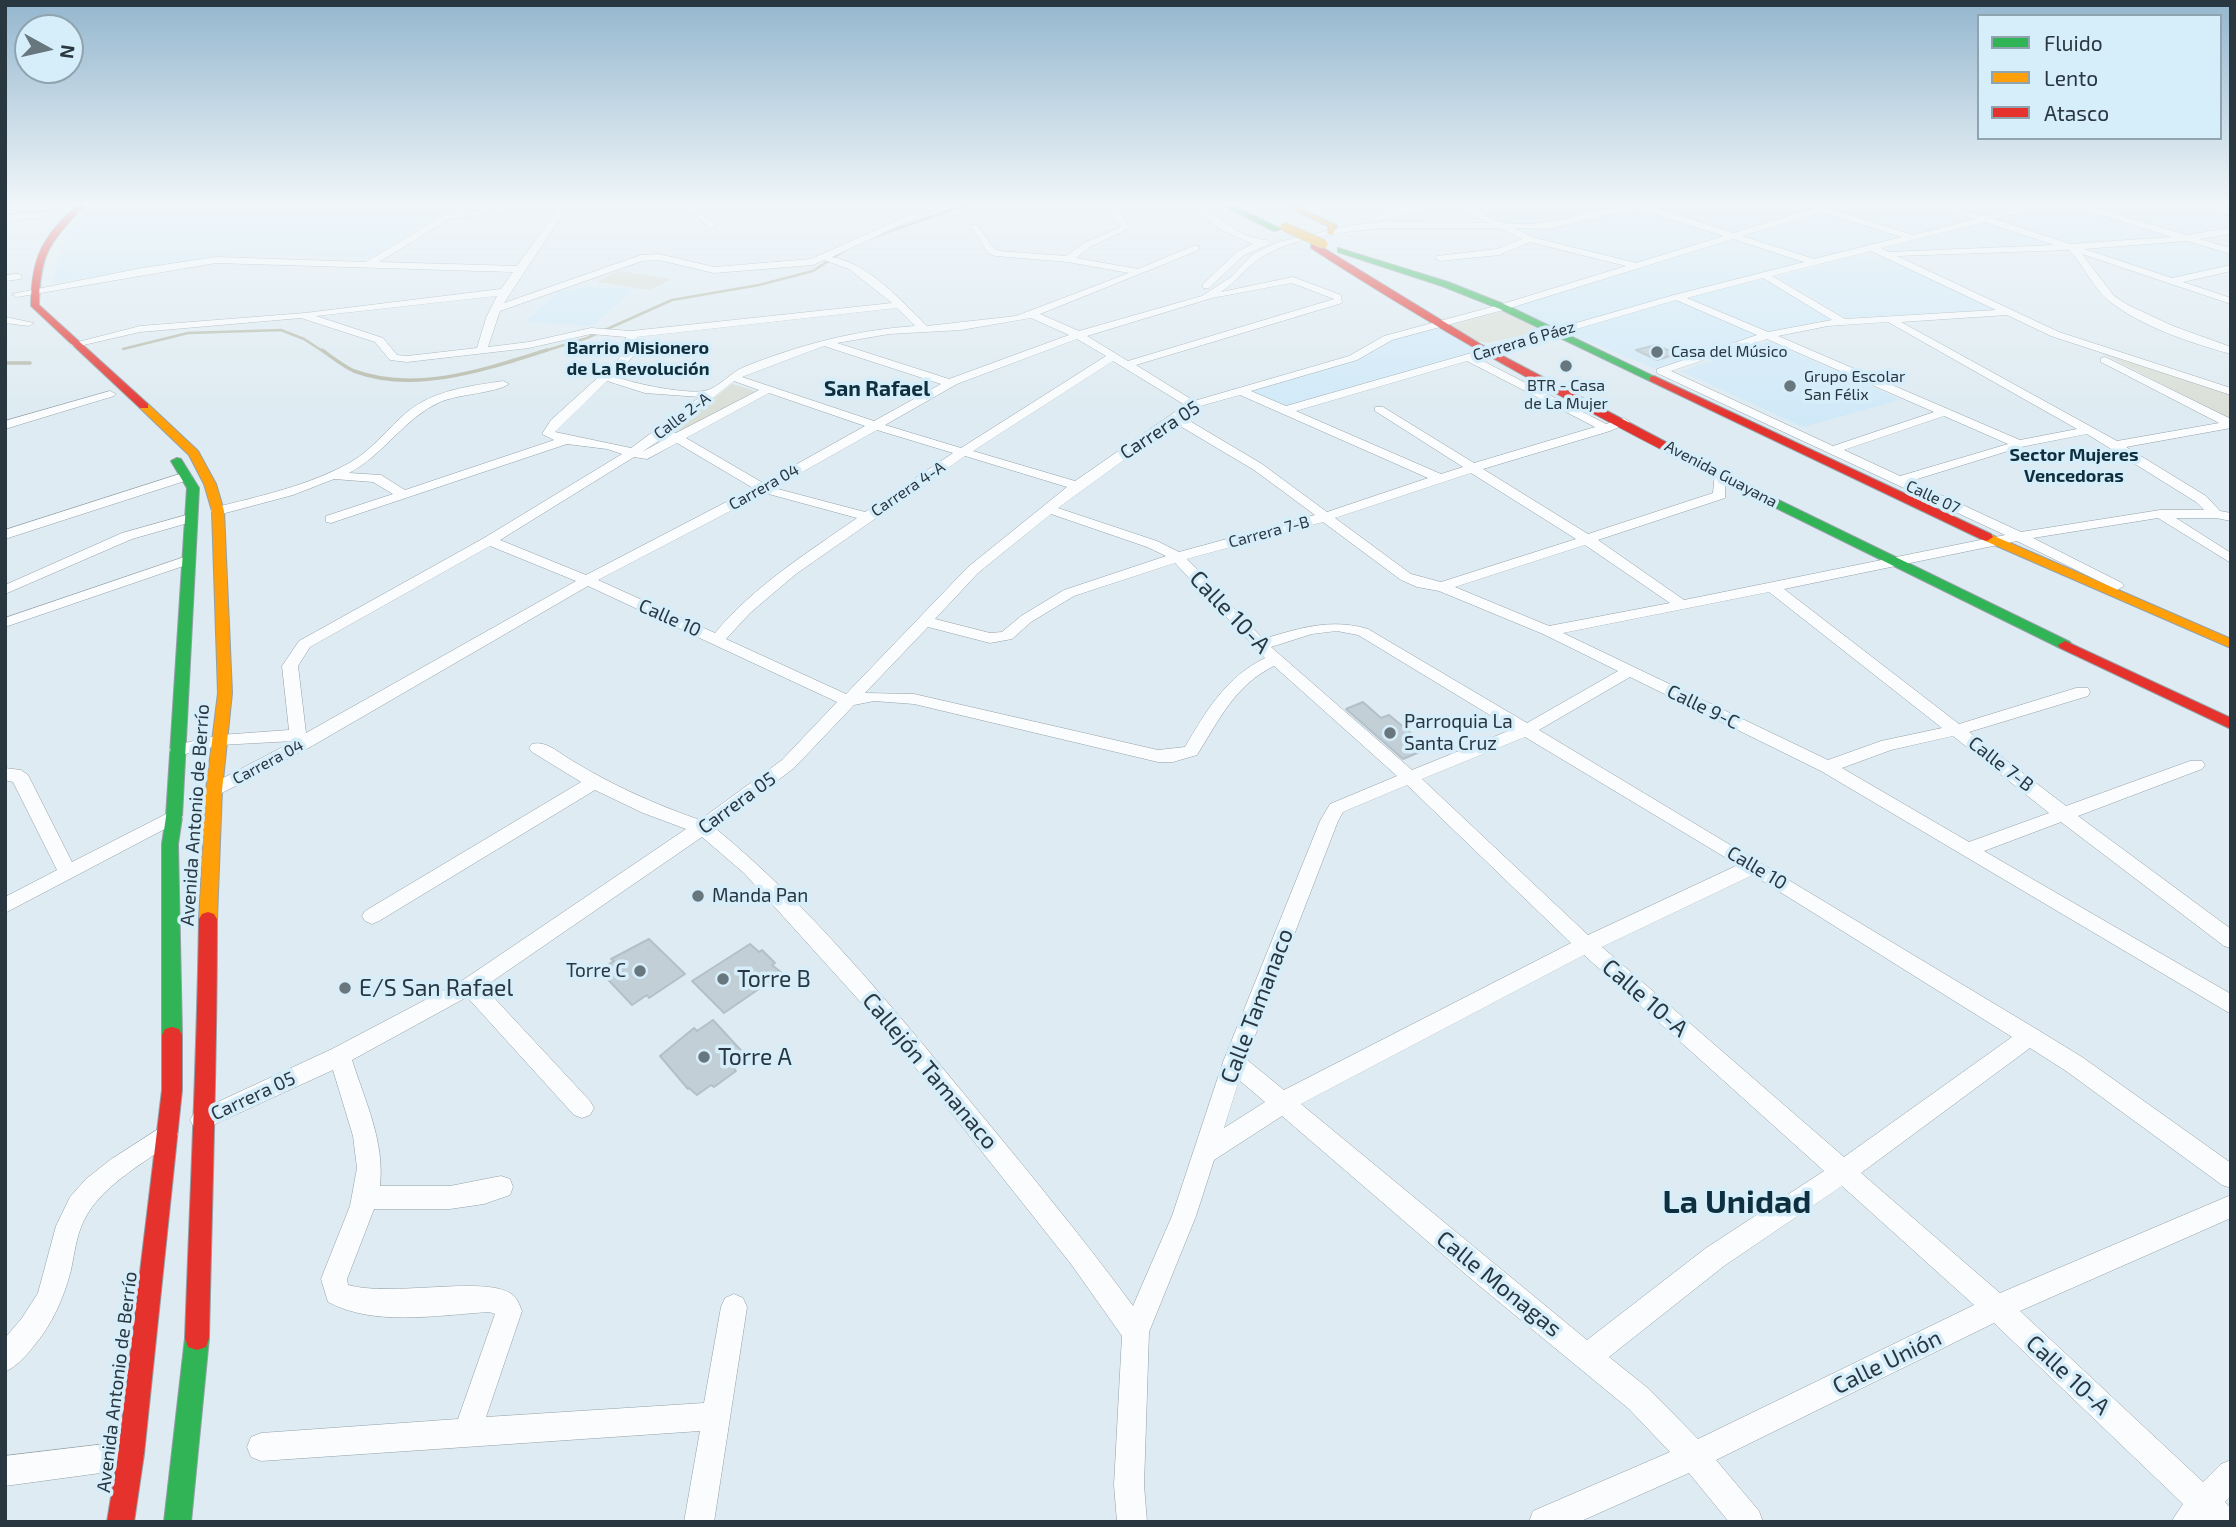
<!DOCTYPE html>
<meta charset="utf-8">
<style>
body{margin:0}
#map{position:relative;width:2236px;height:1527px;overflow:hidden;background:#deebf2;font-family:"Exo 2",sans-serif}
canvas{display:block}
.frame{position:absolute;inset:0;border:7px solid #283740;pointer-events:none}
.legend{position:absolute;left:1977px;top:14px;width:245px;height:126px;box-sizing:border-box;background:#d6edfa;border:2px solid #90a4b0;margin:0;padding:9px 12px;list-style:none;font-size:21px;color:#283740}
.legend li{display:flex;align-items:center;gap:14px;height:35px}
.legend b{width:35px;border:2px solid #90a4b0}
.north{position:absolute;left:14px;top:14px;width:70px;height:70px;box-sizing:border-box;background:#d6edfa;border:2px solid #90a4b0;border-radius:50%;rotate:98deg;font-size:19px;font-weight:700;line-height:28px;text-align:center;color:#283740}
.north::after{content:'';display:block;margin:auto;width:24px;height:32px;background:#68767e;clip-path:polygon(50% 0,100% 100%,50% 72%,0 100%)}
</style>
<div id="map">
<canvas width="2236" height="1527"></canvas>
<div class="frame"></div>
<ul class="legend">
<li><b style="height:9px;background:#30b455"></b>Fluido</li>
<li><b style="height:9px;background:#ff9f0a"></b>Lento</li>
<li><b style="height:9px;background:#e5322d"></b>Atasco</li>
</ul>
<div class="north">N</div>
</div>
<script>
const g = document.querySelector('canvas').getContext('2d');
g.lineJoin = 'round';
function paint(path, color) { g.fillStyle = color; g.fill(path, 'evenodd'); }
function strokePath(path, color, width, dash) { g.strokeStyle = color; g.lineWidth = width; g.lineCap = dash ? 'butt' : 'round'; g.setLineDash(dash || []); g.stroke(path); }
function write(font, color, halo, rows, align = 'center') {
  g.font = font + ' "Exo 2",sans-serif'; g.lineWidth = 7; g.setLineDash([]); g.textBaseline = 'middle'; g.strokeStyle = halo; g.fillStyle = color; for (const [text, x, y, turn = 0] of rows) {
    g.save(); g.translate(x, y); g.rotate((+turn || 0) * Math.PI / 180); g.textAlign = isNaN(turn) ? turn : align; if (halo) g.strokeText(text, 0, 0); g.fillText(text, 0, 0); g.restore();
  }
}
const built = new Path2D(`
 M91 203H462L369 258 257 254 203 259 52 283 69 224Z
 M1454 203H2231V231L2190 238 2231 251V269L2174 281 2075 247 1846 254 1765 274 1843 322 1769 335 1661 371 1503 307 1634 267 1540 243Z
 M1852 257H1890L1995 310 1847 318 1777 277Z
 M588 287 635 288 592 326 525 322 559 291Z
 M1439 325 1485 352 1295 412 1241 391 1353 358 1388 338Z
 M1770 341 1900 400 1803 427 1681 371Z`);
const green = new Path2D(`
 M618 271 671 279 651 290 597 282Z
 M1503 311 1542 331 1489 343 1474 341 1452 325Z
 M2101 353 2231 395V420Z
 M732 384 758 392 680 433 673 431Z`);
const streamFar1 = new Path2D(`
 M876 236 954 209 981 203
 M123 349 188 333 281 330 304 339 324 352
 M541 352 587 338 672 300 759 285 813 271 845 250`);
const stream = new Path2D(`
 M322 350C332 357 343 366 354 371 416 394 487 369 547 350
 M5 363H30`);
const building = new Path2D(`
 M1656 345 1677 354 1657 360 1636 350Z
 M1363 702 1381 718 1389 715 1429 748 1403 759 1346 709Z
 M649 939 685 974 649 998 647 995 632 1005 599 970 614 961 611 959Z
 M750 944 759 952 762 950 775 963 772 965 782 973 724 1013 692 981Z
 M713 1020 748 1058 734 1069 736 1071 714 1087 711 1085 697 1095 689 1088 688 1089 660 1056 694 1028 697 1031Z`);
const street = new Path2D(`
 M465 203H475L460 213 539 203 543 206 449 219 379 262 517 266 562 203H570L504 303 641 255 659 254 714 267 811 259 937 203H948L832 257C871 265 899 299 927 326L1016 316 1129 273 1068 262 996 256 988 253 971 225H977L994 249 1000 251 1066 256 1084 243 1121 227 1105 203H1113L1130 228 1090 247 1076 258 1138 269 1193 246H1199V250L1040 314 1079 331 1202 296 1231 277 1253 254 1278 242 1354 225 1383 222 1489 223 1451 205 1380 220 1376 217C1390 208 1443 199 1460 203 1476 206 1489 221 1505 223 1555 230 1600 203 1649 203L1646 205 1733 233 1832 203H1845L1830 209 1913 235 1976 219 1933 203C1952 203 1969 217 1987 216 2009 215 2029 203 2052 203L1994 219 2070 244 2172 237 2063 203H2076L2187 235 2231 228V234L2199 239 2231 248V254L2187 241 2084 249 2172 278 2231 265V271L2183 282 2231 298V304L2082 254 2114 296 2128 305 2173 326 2231 347V354C2191 343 2142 327 2109 301 2093 288 2083 264 2069 250L1897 256 2059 332 2231 388V395L2051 336 2007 315 1901 322 2117 441 2219 423 2101 362V358L2105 357 2231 419V428L2126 447 2206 496 2220 511 2231 513V521L2216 518H2176L2231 553V563L2158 518 2033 538 2122 583 2124 586 2117 590 2017 541 1784 589 1959 724 2076 688H2088L2090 692 2088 696 1969 732 2066 806 2190 761H2202L2205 765 2202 769 2078 816 2231 929V948L2224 946 2061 822 1984 851 2231 994V1014L1821 771 1630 677 1539 730 2038 1030 2082 1057 2231 1163V1188L2222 1185 2066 1071 2030 1048 1861 1173 2000 1293 2231 1195V1218L2020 1311 2203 1482 2221 1464 2231 1460V1496L2225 1502 2231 1508V1522H2171L2183 1504 1994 1323 1716 1460 1759 1511 1763 1522H1729L1689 1473 1579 1522H1529L1533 1511 1670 1452 1629 1409 1476 1283 1282 1116 1214 1160 1196 1216 1149 1332 1144 1485 1147 1522H1117L1114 1485 1122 1336 1071 1264 884 1028 744 873 702 837 484 987 590 1101 594 1108 590 1115 582 1118 574 1115 467 997 352 1060C365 1101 385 1142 380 1186H450L501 1176 510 1179 513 1187 510 1195 484 1204 450 1209H374L347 1279 348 1285C390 1297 483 1276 510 1293 517 1297 519 1304 522 1311L486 1417 704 1403 721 1307 725 1298 734 1294 743 1298 747 1307 714 1522H684L700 1431 261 1461 251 1457 247 1447 251 1437 261 1433 458 1419 495 1314 489 1312C438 1315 375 1327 328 1302L321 1279 350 1206 357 1168 353 1136 333 1070 202 1130 194 1127 190 1120 194 1113 332 1049 463 980 686 829 643 813 595 790 379 921 372 924 365 921 362 916 365 911 581 782 532 752 529 748 532 744C546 740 559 753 571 760 612 785 654 804 700 820L782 760 837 702 588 586 312 746 220 794H208L205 790 208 786 294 741 220 745 178 756 172 754 169 750 172 746 220 735 289 730 282 666 299 641 484 538 622 454 607 449 567 444 331 523 326 522V516L393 494 373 482 334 479 293 495 218 515 211 511 213 508C260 496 308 486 351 462 373 449 388 428 407 412 434 390 470 386 503 381L509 384C496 393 459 394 440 402 404 418 384 455 349 473L381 475 405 490 554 440 542 434 551 420 625 353 626 337 591 334 529 348 407 362 390 360 375 342 301 318 140 332 75 347 70 344 140 326 305 313 501 289 513 272 216 263 17 297 12 294 142 268 216 257 366 262ZM1636 208 1724 236 1636 263 1532 237 1514 228 1548 229ZM1821 212 1902 237 1814 259 1742 236ZM1985 222 2054 245 1888 252 1881 248ZM1383 228H1500L1522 239 1497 249 1437 256 1435 258 1440 261 1499 255 1530 242 1626 266 1499 305 1384 336 1349 356 1194 401 1136 365 1342 303 1341 295 1293 277 1221 292C1236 282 1248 265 1262 257 1296 236 1344 232 1383 228ZM1733 239 1804 262 1674 295 1286 406 1251 391 1357 360 1392 340 1507 309ZM1871 251 1996 310 1845 319 1772 276ZM659 260 714 273 813 265 824 260 849 269 892 303 631 331 591 328 529 342 488 347 500 311 642 261ZM1763 278 1832 320 1768 332 1687 298ZM1292 283 1334 299 1128 361 1087 336 1212 298ZM497 296 486 318 477 348 407 356 397 355 383 338 316 316ZM1676 300 1757 335 1657 369V373L2005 535 1684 600 1598 540 1725 498V472H1715L1713 493 1588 534 1483 469 1610 431 1630 422 1624 418 1606 424 1477 358ZM897 308 915 326C855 330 799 345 744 367 731 372 719 387 708 390 690 396 631 383 613 376 625 364 641 355 637 337ZM1031 318 1069 335 949 379 837 343 889 334 961 330ZM1888 322 2077 429 2020 440 1778 336 1828 326ZM1077 339 1106 356 961 448 885 425 957 384ZM1767 339 1934 412 1833 446 1671 371ZM824 346 941 384 874 421 742 377ZM1113 361 1185 405 1075 481 973 451ZM1467 361 1595 427 1474 463 1383 407H1375V411L1463 467 1441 474 1296 411ZM607 381 645 393 700 397 631 448 555 432ZM734 381 759 390 676 433H669ZM769 393 865 426 763 483 686 438ZM1240 395 1428 478 1327 512 1262 464 1183 417 1197 407ZM1944 416 2008 444 1900 476 1844 450ZM1175 423 1254 470 1315 515 1179 552 1157 541 1058 508ZM877 430 953 453 865 512 774 488ZM2087 434 2196 502 2204 510H2160L2021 532 1911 481 2021 447ZM667 435V438L642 452ZM677 443 753 488 586 575 500 540 634 457 647 459ZM965 456 1067 487 968 567 846 694 726 639 750 613 796 574ZM1471 473 1576 539 1441 582 1411 574 1335 518ZM765 493 857 518C807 553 754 586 715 633L598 580ZM1051 514 1147 547 1166 556 1064 590 1021 616 1002 632 990 633 935 619 978 573ZM1323 522 1401 580 1417 587 1439 591 1543 634 1618 671 1527 723 1368 629C1331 618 1300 628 1263 639L1187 559ZM1585 545 1670 603 1549 626 1455 587ZM490 546 576 581 306 733 298 666 310 647ZM1175 563 1265 658C1226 677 1206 711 1185 747L1158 750 914 694 865 693 928 627 990 643 1012 639 1031 622 1074 596ZM1769 592 1942 728 1881 741 1828 760 1563 633ZM1337 631 1358 635 1513 729 1412 770 1271 647 1312 634ZM1274 666 1397 776 1330 804 1320 821 1223 1062 1172 1216 1133 1306C1080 1234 1022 1164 965 1095 888 1002 808 904 715 828L794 768 854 705 874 701 914 704 1158 762H1173L1197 755C1219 720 1235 685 1274 666ZM1953 736 2049 813 1969 842 1842 768 1891 750ZM1525 737 1738 865 1588 935 1422 779ZM1407 785 1571 943 1284 1090 1246 1059 1338 821 1343 812ZM1753 875 2012 1037 1844 1157 1602 947ZM1584 955 1824 1171 1706 1248 1587 1340 1301 1104ZM1239 1080 1265 1102 1224 1128ZM1842 1186 1974 1305 1698 1439 1649 1389 1609 1357 1724 1266Z
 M680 203H689L717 226 710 228Z
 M1185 203C1209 203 1234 239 1267 240L1270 244 1244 255 1209 288H1203V284L1238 251 1253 244 1222 230Z
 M2190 203H2204L2231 210V215Z
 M52 211 55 216 5 221V215Z
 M18 274 21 275V279L5 281V275Z
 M5 317 34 323 29 326 5 323Z
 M110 391 116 394 114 396 5 429V421Z
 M186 472 192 476 191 479 5 539V530Z
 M190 514 197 518 195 521 132 539 5 594V585L122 533Z
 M187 556 192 557V563L5 627V618Z
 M5 768 21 770 28 775 72 862 168 813H180L183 817 180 821 5 913V897L57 870 13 782 5 780Z
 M166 1124 174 1127 178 1134 174 1141C145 1162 107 1183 88 1213 77 1230 75 1251 71 1270 64 1298 52 1325 33 1347 25 1357 17 1366 5 1372V1338L22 1318 38 1293 56 1226 70 1197 86 1179 110 1160Z
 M130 1441 140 1445 144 1455 140 1465 130 1469 5 1486V1456Z`);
const fast = new Path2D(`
 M1218 203H1228L1281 229 1274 231Z
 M1338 248 1448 282 1506 305 1659 379 1650 381 1500 309 1442 286 1338 252Z
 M177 458 181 459 199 488 182 817 178 844 182 1035 179 1041 172 1043 165 1041 162 1035V844L166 817 187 488 171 461Z
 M1764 493 2070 642 2072 645 2070 648H2060L1760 500V494Z
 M197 1326 206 1329 209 1338 191 1522H164L185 1338 188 1329Z`);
const slow = new Path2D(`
 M1280 203H1290L1337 226 1333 234H1327L1329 227 1326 225Z
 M140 404H148L198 451 216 484 224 511 232 693 222 790 217 919 214 924 208 926 202 924 199 919 206 790 218 693 212 511 204 484 189 455 140 408Z
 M1987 533 2231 639V648L1983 540 1981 537Z`);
const jam = new Path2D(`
 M79 203H87C51 242 40 250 39 305L148 404V408H140L31 306C31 257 43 236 79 203Z
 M1311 244H1317L1482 345 1770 497 1764 501 1760 500C1606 422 1455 342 1311 248Z
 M1654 376 1991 534 1993 537 1987 541 1983 540 1650 381V377Z
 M2065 641 2231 718V729L2060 648 2058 645Z
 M208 912 214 914 217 919C217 1059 212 1198 209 1338L206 1347 197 1350 188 1347 185 1338C190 1198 197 1059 199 919L202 914Z
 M172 1027 179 1029 182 1035V1090L144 1454 134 1522H107L118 1454 162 1090V1035L165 1029Z`);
const slowBridge = new Path2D(`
 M1285 227 1323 244`);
const markers = [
 [1657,352,7,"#68767e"],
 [1566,366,7,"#68767e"],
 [1790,386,7,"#68767e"],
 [1390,733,7,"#68767e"],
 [698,896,7,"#68767e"],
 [640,971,7,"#68767e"],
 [723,979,7,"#68767e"],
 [345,988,7,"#68767e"],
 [704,1057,7,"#68767e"]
];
const farStreetnames = [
 ["Carrera 6 Páez",1524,341,-16],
 ["Calle 2-A",682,416,-37],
 ["Avenida Guayana",1721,474,28],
 ["Carrera 04",764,487,-29],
 ["Carrera 4-A",908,489,-34],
 ["Calle 07",1933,497,25],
 ["Carrera 7-B",1269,532,-15],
 ["Carrera 04",268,762,-28]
];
const farPoinames = [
 ["Casa del Músico",1671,352],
 ["Grupo Escolar",1804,377],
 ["San Félix",1804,395],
 ["BTR - Casa",1566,386,"center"],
 ["de La Mujer",1566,404,"center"]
];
const farNeighbourhoodnames = [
 ["Barrio Misionero",638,348],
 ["de La Revolución",638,369],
 ["Sector Mujeres",2074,455],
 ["Vencedoras",2074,476]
];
const streetNames = [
 ["Carrera 05",1160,430,-33],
 ["Calle 10",670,618,24],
 ["Calle 9-C",1703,707,26],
 ["Calle 7-B",2001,764,38],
 ["Carrera 05",737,803,-36],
 ["Avenida Antonio de Berrío",195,815,-86],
 ["Calle 10",1757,868,31],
 ["Carrera 05",253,1096,-25],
 ["Avenida Antonio de Berrío",117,1382,-83]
];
const poiNames = [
 ["Parroquia La",1404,722],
 ["Santa Cruz",1404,744],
 ["Manda Pan",712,896],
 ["Torre C",626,971,"right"]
];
const farDistrictnames = [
 ["San Rafael",877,389]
];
const nearStreetnames = [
 ["Calle 10-A",1230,612,46],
 ["Calle 10-A",1645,998,41],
 ["Calle Tamanaco",1257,1006,-69],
 ["Callejón Tamanaco",930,1071,50],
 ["Calle Monagas",1499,1284,39],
 ["Calle Unión",1887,1362,-26],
 ["Calle 10-A",2068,1375,43]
];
const nearPoinames = [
 ["Torre B",737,979],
 ["E/S San Rafael",359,988],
 ["Torre A",718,1057]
];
const nearDistrictnames = [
 ["La Unidad",1737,1202]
];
paint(built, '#d0e9f8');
paint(green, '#d9ded6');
strokePath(streamFar1, '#b6b9a7', 2.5);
strokePath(stream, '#b6b9a7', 3.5);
paint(building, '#c2cfd6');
strokePath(building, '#b3c0c7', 2);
strokePath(street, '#94a0a7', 1);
strokePath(fast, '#94a0a7', 2);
strokePath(slow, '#94a0a7', 2);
strokePath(jam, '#94a0a7', 2);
paint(street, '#fafcfd');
paint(fast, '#30b455');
paint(slow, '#ff9f0a');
paint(jam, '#e5322d');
strokePath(slowBridge, '#95acb7', 10, []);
strokePath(slowBridge, '#ff9f0a', 9);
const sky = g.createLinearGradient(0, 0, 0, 417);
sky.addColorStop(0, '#94b6ce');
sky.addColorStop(0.49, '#f0f6f9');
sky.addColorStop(1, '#f0f6f900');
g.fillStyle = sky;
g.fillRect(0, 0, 2236, 417);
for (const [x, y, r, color] of markers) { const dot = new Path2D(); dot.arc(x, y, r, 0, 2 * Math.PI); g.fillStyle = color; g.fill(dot); strokePath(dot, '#d6edfa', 2.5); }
write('16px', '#283740', '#d6edfa', farStreetnames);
write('16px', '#283740', '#d6edfa', farPoinames, 'left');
write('bold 18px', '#0d2f3f', '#d6edfa', farNeighbourhoodnames);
write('19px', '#283740', '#d6edfa', streetNames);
write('19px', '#283740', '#d6edfa', poiNames, 'left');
write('bold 21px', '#0d2f3f', '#d6edfa', farDistrictnames);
write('23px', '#283740', '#d6edfa', nearStreetnames);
write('23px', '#283740', '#d6edfa', nearPoinames, 'left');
write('bold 32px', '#0d2f3f', '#d6edfa', nearDistrictnames);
</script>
